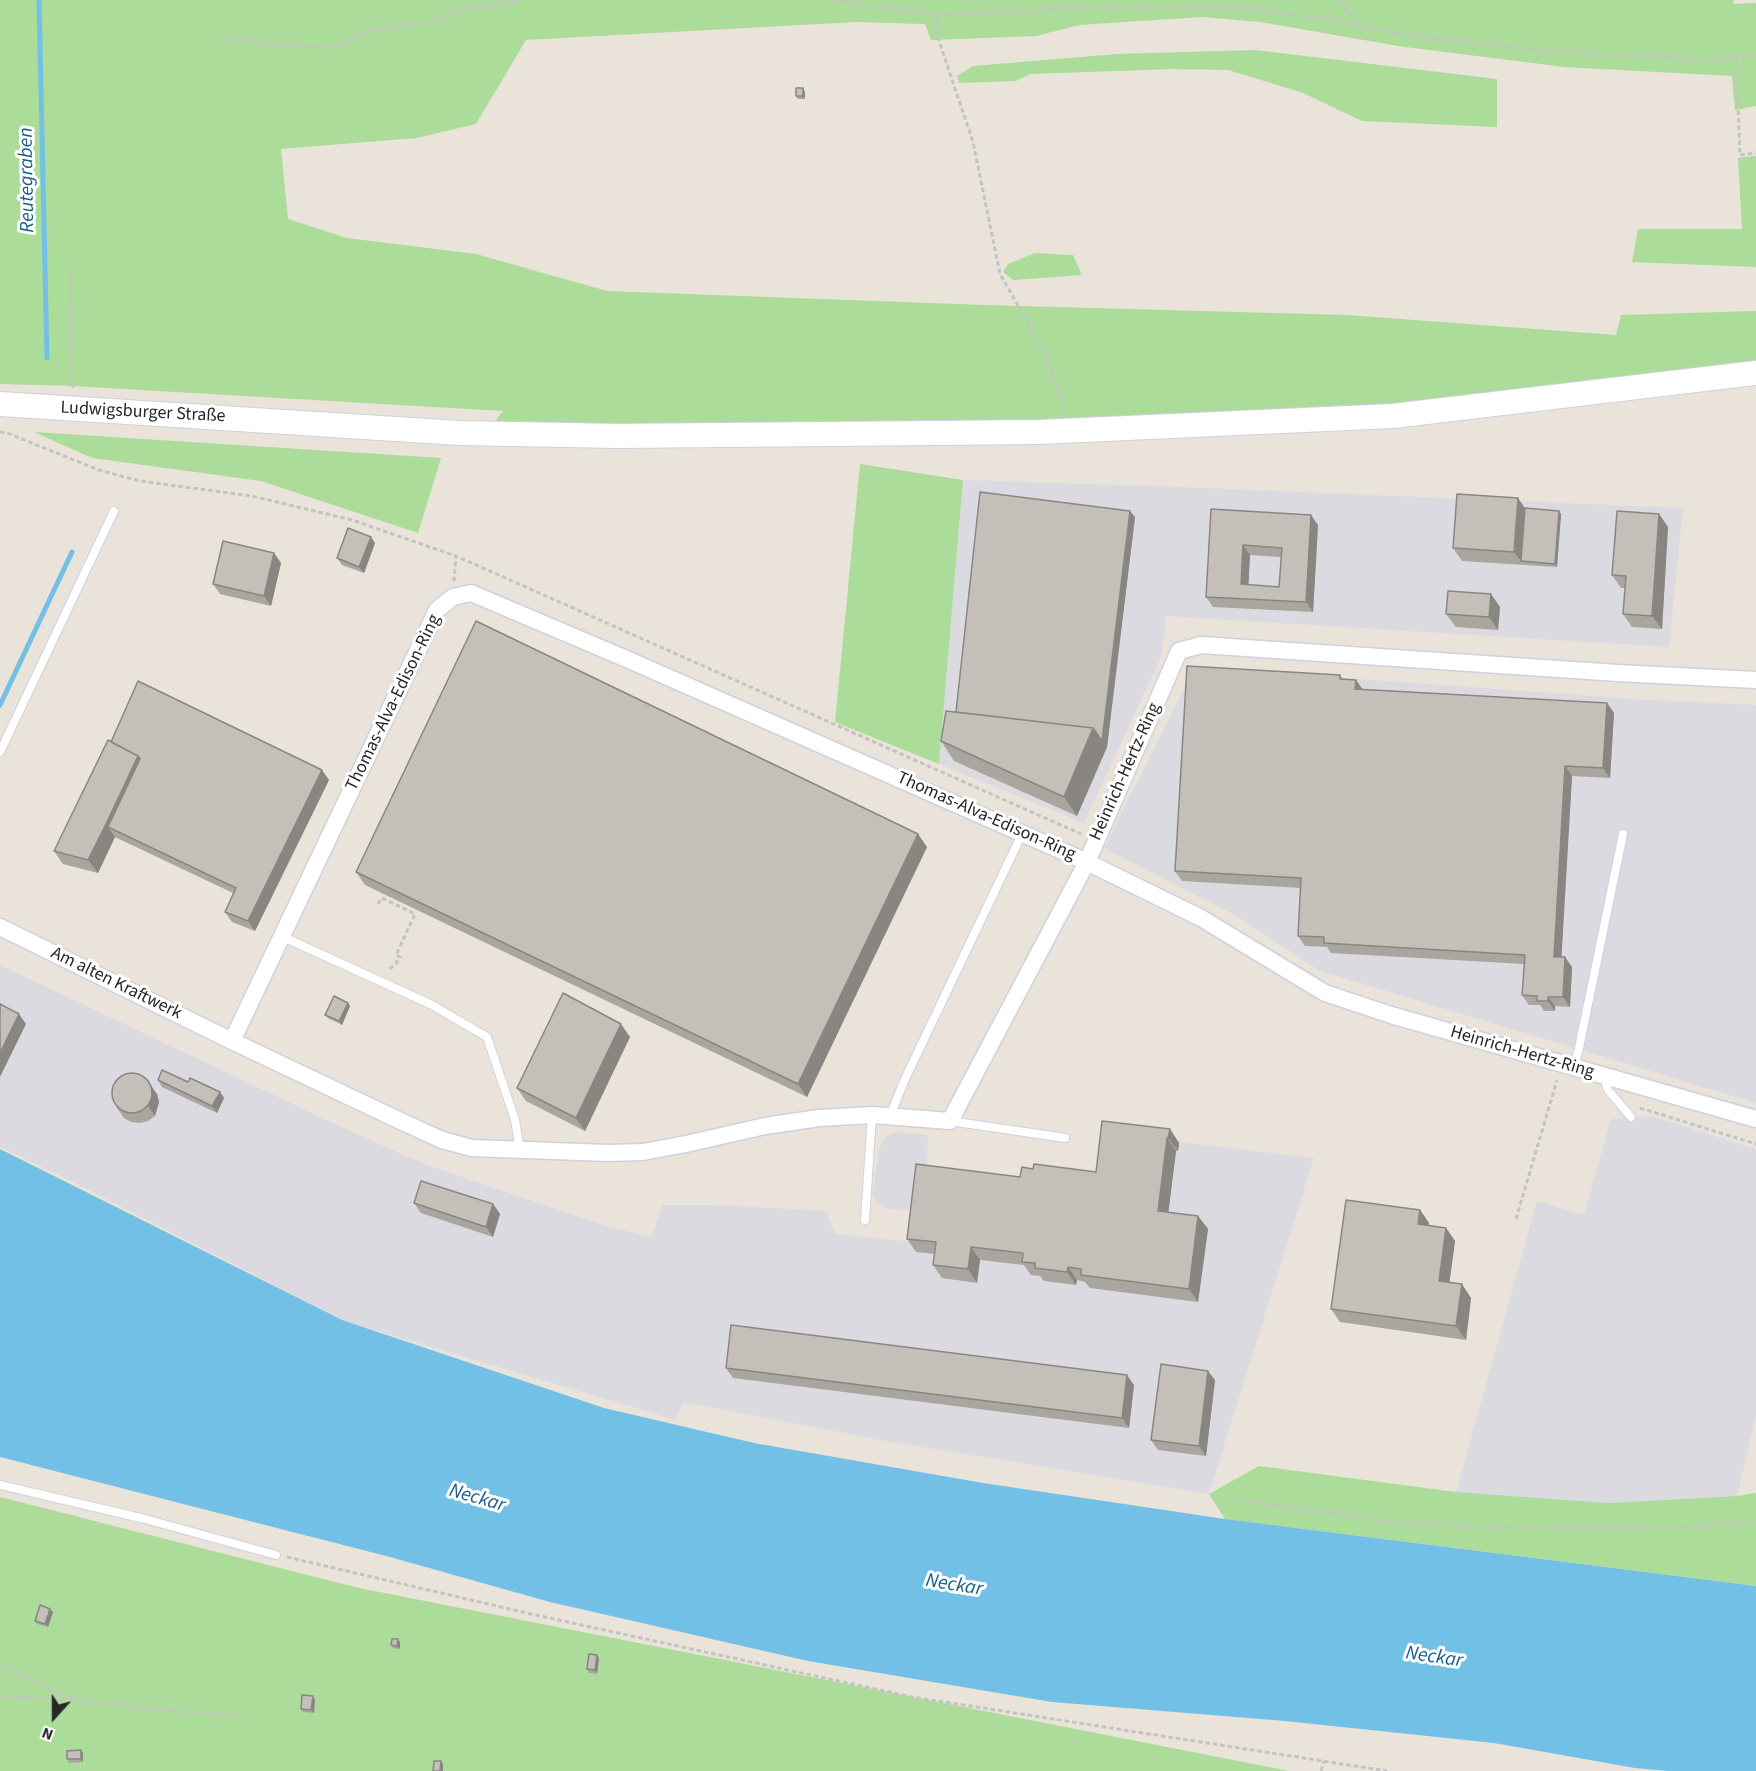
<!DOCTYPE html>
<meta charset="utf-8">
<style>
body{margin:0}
#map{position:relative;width:1756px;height:1771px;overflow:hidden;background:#e9e3d9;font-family:"Source Sans 3",sans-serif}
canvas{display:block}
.north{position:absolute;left:24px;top:1687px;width:60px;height:60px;-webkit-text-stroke:4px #fff;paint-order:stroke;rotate:201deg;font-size:16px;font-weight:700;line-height:24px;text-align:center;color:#272727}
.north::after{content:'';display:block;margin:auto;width:21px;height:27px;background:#272727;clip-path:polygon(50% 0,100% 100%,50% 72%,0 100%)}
</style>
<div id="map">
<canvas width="1756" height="1771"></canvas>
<div class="north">N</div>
</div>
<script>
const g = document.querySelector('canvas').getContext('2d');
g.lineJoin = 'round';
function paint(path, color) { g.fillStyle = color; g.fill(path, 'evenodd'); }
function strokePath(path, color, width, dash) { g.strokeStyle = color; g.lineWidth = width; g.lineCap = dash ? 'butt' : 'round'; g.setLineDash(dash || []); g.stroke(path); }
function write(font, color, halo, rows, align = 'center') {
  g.font = font + ' "Source Sans 3",sans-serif'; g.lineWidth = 6; g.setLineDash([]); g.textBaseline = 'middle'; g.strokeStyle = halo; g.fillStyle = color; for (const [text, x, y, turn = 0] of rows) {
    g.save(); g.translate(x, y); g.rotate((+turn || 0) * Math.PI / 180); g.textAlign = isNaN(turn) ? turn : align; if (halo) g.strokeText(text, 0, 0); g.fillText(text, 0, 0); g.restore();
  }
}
const industrial = new Path2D(`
 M963 480 1180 487 1683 508 1669 647 1166 616 1162 655 1084 823 939 764Z
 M1195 667 1633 699 1756 705V1103L1320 971 1235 915 1104 848Z
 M0 965 350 1131 427 1165 603 1225 652 1237 662 1205H716L826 1211 835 1234 912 1242 914 1210 886 1209 877 1204 872 1193 879 1151 882 1141 889 1135 897 1132 928 1135 926 1177 1105 1185 1111 1134 1314 1158 1209 1494 886 1441 683 1402 676 1420 344 1321 71 1181 0 1147Z
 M1651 1116 1756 1149V1416L1737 1496 1609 1503 1456 1492 1537 1201 1584 1215 1611 1119Z`);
const green = new Path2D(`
 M0 0H1734L1733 4 1756 3V106L1735 110 1732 76 1564 67 1398 46 1260 22 1202 17 1079 25 1036 36 931 40 925 24 856 22 526 40 476 124 417 138 281 149 288 219 347 238 476 254 607 291 984 305 1347 315 1616 335 1621 315 1756 311V367L1393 409 1191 421 619 430 494 423 503 411 72 386 0 384Z
 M1255 50 1497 79V127L1362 121 1303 93 1228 70 1173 69 1031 74 1016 81 959 83 957 76 973 66 1117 54Z
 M1756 156V267L1632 262 1638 229H1742L1738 158Z
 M1035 253 1073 255 1082 275 1013 280 1003 272 1008 264Z
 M34 432 441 458 418 533 261 481 92 458Z
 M860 464 963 480 939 764 835 722Z
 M1259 1466 1456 1492 1609 1503 1737 1496 1756 1493V1586L1225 1519 1209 1494Z
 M0 1497 359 1588 1289 1771H0Z`);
const water = new Path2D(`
 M0 1149 342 1320 604 1408 754 1443 983 1483 1225 1519 1756 1586V1771H1669L1635 1768 1494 1743 1285 1721 1052 1702 808 1661 550 1602 390 1557 0 1457Z`);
const stream = new Path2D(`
 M39 0 47 358
 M0 705 72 552`);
const path = new Path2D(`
 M832 0 938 15 1102 7 1252 9 1339 21 1398 34 1538 50 1712 60 1756 55
 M1340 0 1358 25
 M938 15 936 32 973 142 1000 274 1045 353 1063 402 1066 412
 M220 35 258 44 334 47 368 31 429 22 466 9 521 0
 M1736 58 1740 155 1756 153
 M70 271 73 389
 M0 432 7 433 99 470 140 481 252 496 352 520 456 556 1081 834
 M454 581 456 556
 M378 904 382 898 415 914 396 955 400 957 395 965 388 970
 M1640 1108 1756 1144
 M1516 1219 1557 1080
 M1239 1500 1403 1524 1624 1529 1756 1523
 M287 1557 531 1614 912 1697 1387 1771
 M0 1667 23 1674 53 1692 78 1699
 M0 1696 86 1701 138 1708 243 1716
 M1321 1771 1324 1761`);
const lane = new Path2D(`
 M0 752 114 511
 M281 936 430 1004 487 1037 515 1120 520 1150
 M1574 1067 1579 1048 1623 834
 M1604 1076 1608 1090 1631 1117
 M890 1116 905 1079 1022 834
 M950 1121 1065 1138
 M865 1220 872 1115
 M0 1485 145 1519 276 1555`);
const street = new Path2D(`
 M0 927 232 1041 394 1118 442 1140 472 1148 608 1153 643 1152 686 1144 765 1126 819 1118 872 1115 950 1121 1087 862 1179 651 1201 645 1618 673 1756 680
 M232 1041 437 610 453 597 471 593 629 660 1087 862 1201 918 1325 993 1391 1015 1756 1119`);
const secondary = new Path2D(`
 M0 404 459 433 618 436 1039 432 1393 416 1756 373`);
const wall = new Path2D(`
 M805 92V99H798L796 96Z
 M1518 498 1525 508 1559 511 1561 514 1557 567 1462 561 1453 548Z
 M1211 509 1318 525 1313 612 1213 607 1206 597ZM1250 555 1281 557 1279 587 1248 585Z
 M1659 514 1668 527 1662 629 1632 627 1623 614 1625 588H1621L1612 575Z
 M1135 517 1107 747 1077 816 954 761 941 741 956 712Z
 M375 543 364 573 342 565 337 558Z
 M274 553 281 563 271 606 220 594 213 584Z
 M1500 607 1498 630 1456 627 1446 614Z
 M1340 675 1343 679 1356 680 1362 689 1607 703 1614 713 1610 778 1572 776 1561 957 1572 967 1570 1007 1555 1006V1011H1544L1540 1005H1529L1522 995 1524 964 1331 953 1327 947 1305 946 1298 936 1301 888 1182 881 1175 871Z
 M111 742 329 780 255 931 232 922 225 912 233 893 115 837 98 873 63 864 54 851Z
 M927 847 807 1097 365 885 356 872Z
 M350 1006 342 1025 328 1018 325 1015Z
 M630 1037 585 1131 526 1101 517 1088Z
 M158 1080 188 1082 220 1092 224 1098 217 1113 162 1087Z
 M157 1094 159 1102 155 1116 148 1121 140 1123 131 1122 124 1118 117 1108Z
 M1170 1129 1179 1143 1178 1151H1176L1168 1212 1198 1216 1208 1229 1198 1302 1090 1288 1085 1282 1077 1280 1076 1285 1044 1281 1040 1276 1031 1275 1024 1265 980 1260 977 1283 942 1278 933 1265 935 1254 916 1252 907 1239 1020 1177 1033 1169 1096 1172Z
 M414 1203 493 1204 500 1214 493 1237 421 1213Z
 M1420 1210 1429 1223 1428 1225 1446 1228 1455 1241 1449 1283 1471 1298 1466 1340 1340 1322 1331 1309Z
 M726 1368 1134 1385 1129 1428 733 1378Z
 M1215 1380 1206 1456 1158 1450 1151 1440Z
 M50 1609 53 1612 48 1627 37 1624 35 1621Z
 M398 1639 400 1643V1649L393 1648 391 1645Z
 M599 1658 597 1674 589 1673 587 1669Z
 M315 1700 314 1713 303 1712 301 1709Z
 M81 1750 83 1753V1762L69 1763 67 1759Z`);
const shadedWall = new Path2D(`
 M803 88 805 92V99L803 96Z
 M1518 498 1527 512 1521 561 1514 552Z
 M1130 511 1135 517 1107 747 1077 816 1064 797Z
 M1559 511 1561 514 1557 567 1555 564Z
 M1659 514 1668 527 1662 629 1652 616Z
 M1311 515 1318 525 1313 612 1306 602Z
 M371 537 375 543 364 573 359 567Z
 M1243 545 1250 555 1248 594 1241 584Z
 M274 553 281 563 271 606 264 596Z
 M1491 594 1500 607 1498 630 1489 617Z
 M1356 680 1363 690 1355 689Z
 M1607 703 1614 713 1610 778 1603 768Z
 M138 756 147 769 108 827 115 837 98 873 88 860Z
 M1565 766 1572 776 1561 966 1554 957Z
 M322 770 329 780 255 931 248 921Z
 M918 834 927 847 807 1097 798 1084Z
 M1565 957 1572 967 1570 1007 1563 997Z
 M1548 997 1555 1006V1011L1548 1001Z
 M348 1003 350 1006 342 1025 339 1021Z
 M19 1014 26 1024 0 1077V1053Z
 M621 1024 630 1037 585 1131 576 1118Z
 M150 1084 157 1094 159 1102 155 1116 148 1106Z
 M220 1092 224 1098 217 1113 212 1106Z
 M1170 1129 1179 1143 1178 1151 1168 1138Z
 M1167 1138 1176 1151 1167 1224 1158 1211Z
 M493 1204 500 1214 493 1237 486 1227Z
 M1420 1210 1429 1223 1427 1237 1418 1224Z
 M1198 1216 1208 1229 1198 1302 1189 1289Z
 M1446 1228 1455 1241 1448 1294 1439 1281Z
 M971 1247 980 1260 977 1283 968 1269Z
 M1068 1267 1077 1280 1076 1285 1067 1272Z
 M1462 1284 1471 1298 1466 1340 1456 1326Z
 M1208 1371 1215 1380 1206 1456 1199 1446Z
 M1127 1375 1134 1385 1129 1428 1122 1418Z
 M50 1609 53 1612 48 1627 45 1624Z
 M398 1639 400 1643V1649L397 1646Z
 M597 1655 599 1658 597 1674 595 1670Z
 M313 1696 315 1700 314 1713 311 1710Z
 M81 1750 83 1753V1762L81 1759Z
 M441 1761 443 1764V1771H440Z`);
const building = new Path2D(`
 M796 88H803V96H796Z
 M980 492 1130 511 1102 741 1093 728 956 712Z
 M1457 494 1518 498 1514 552 1453 548Z
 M1525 508 1559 511 1555 564 1521 561Z
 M1211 509 1311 515 1306 602 1206 597ZM1243 545 1282 548 1279 587 1241 584Z
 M1617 511 1659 514 1652 616 1623 614 1626 576 1612 575Z
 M348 528 371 537 359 567 337 558Z
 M223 541 274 553 264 596 213 584Z
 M1448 591 1491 594 1489 617 1446 614Z
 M476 621 918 834 798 1084 356 872Z
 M1187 666 1340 675V679L1356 680 1355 689 1607 703 1603 768 1565 766 1554 957H1565L1563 997H1548V1001H1537V996L1522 995 1525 955 1324 943V937L1298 936 1301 878 1175 871Z
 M138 681 322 770 248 921 225 912 236 888 108 827 140 759 138 756 111 742Z
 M946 711 1093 728 1064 797 941 741Z
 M108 740 138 756 106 824 88 860 54 851Z
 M563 993 621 1024 576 1118 517 1088Z
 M334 996 348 1003 339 1021 325 1015Z
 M0 1004 19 1014 0 1053Z
 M162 1070 188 1082 190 1078 220 1092 212 1106 158 1080Z
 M112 1093a20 20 0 1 1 40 0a20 20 0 1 1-40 0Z
 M1102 1121 1170 1129 1168 1138H1167L1158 1211 1198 1216 1189 1289 1081 1275V1269L1068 1267 1067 1272 1035 1268V1263L1022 1262 1023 1253 971 1247 968 1269 933 1265 936 1242 907 1239 916 1164 1020 1177 1022 1167 1033 1169 1034 1164 1096 1172Z
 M421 1181 493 1204 486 1227 414 1203Z
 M1346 1200 1420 1210 1418 1224 1446 1228 1439 1281 1462 1284 1456 1326 1331 1309Z
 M731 1325 1127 1375 1122 1418 726 1368Z
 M1161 1364 1208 1371 1199 1446 1151 1440Z
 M40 1605 50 1609 45 1624 35 1621Z
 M392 1639H398L397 1646 391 1645Z
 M589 1654 597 1655 595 1670 587 1669Z
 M302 1695 313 1696 311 1710 301 1709Z
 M81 1750V1759H67V1751Z
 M434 1761H441L440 1771H433Z`);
const streetNames = [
 ["Ludwigsburger Straße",143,413,3],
 ["Thomas-Alva-Edison-Ring",394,703,-64],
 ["Heinrich-Hertz-Ring",1126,772,-66],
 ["Thomas-Alva-Edison-Ring",986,817,24],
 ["Am alten Kraftwerk",116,984,26],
 ["Heinrich-Hertz-Ring",1522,1053,16]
];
const waterNames = [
 ["Reutegraben",28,180,-91],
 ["Neckar",477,1499,16],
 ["Neckar",954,1586,9],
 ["Neckar",1434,1658,8]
];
paint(industrial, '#dcdae1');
paint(green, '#acdc99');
paint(water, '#72c0e5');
strokePath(stream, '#72c0e5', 5);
strokePath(lane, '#cfd1df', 10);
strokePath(street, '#cfd1df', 19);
strokePath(secondary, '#cfd1df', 26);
strokePath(path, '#c3c3c3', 3, [4.5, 3]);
strokePath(lane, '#fff', 8);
strokePath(street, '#fff', 16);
strokePath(secondary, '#fff', 24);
paint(wall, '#a9a59f');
paint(shadedWall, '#898682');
paint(building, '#c4c0b9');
strokePath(building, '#898682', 1.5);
write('18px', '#272727', '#fff', streetNames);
write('italic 20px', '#165d8c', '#fff', waterNames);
</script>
